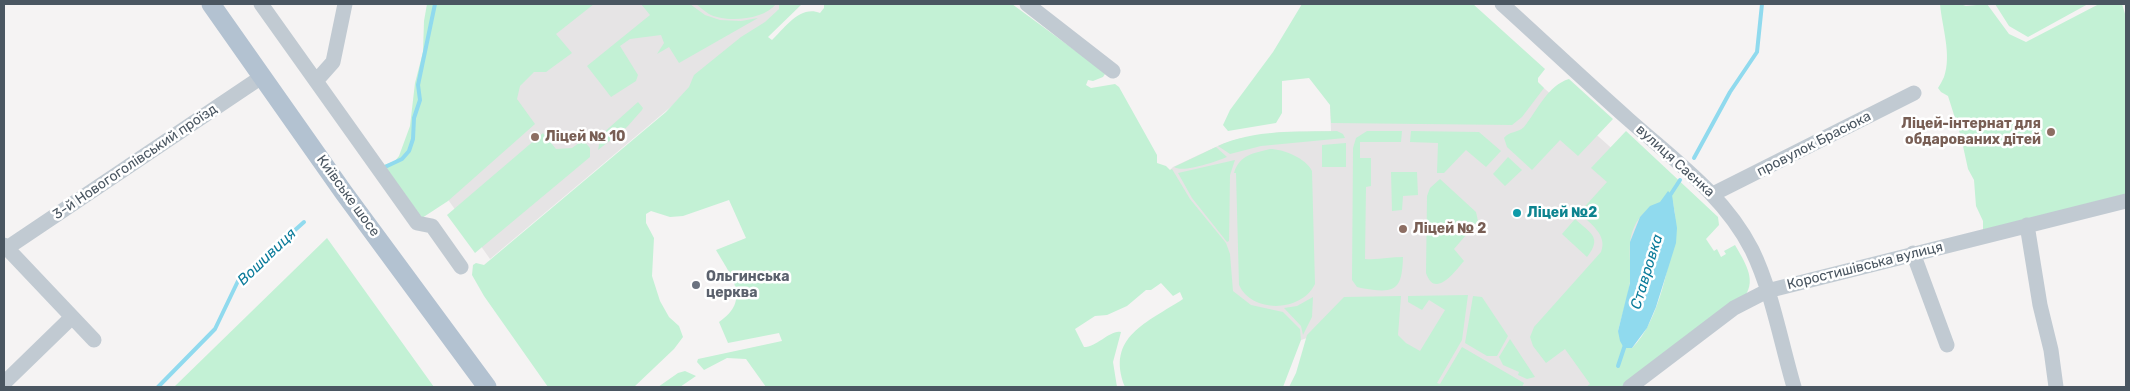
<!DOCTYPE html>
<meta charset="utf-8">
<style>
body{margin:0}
#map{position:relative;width:2130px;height:391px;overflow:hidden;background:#f5f3f3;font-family:Rubik,sans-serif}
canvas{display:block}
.frame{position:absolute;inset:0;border:5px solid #4a5661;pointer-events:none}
</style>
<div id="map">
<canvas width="2130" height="391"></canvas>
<div class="frame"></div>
</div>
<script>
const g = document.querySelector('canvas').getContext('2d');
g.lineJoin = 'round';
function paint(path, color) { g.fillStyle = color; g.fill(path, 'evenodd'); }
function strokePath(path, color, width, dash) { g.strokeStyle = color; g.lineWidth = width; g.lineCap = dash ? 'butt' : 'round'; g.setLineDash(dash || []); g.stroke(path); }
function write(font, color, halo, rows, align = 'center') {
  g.font = font + ' Rubik,sans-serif'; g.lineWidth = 5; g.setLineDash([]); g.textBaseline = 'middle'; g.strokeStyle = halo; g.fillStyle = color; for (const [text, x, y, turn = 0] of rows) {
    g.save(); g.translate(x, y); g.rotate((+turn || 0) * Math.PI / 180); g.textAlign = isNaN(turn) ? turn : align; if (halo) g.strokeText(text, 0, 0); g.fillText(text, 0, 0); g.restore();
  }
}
const education = new Path2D(`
 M463 4H785L723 63 490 259 425 167Z
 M1536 81 1653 185 1599 387H1431L1332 330 1301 340 1250 315 1204 287 1167 173 1173 167 1222 144 1238 139 1280 132 1331 131 1330 105Z`);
const green = new Path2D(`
 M427 4H594L556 34 572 53 546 72H534L520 86 517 99 535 124 448 201 422 218 384 165 395 161 399 156 410 126 415 83 423 52 424 21Z
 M641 4H690L705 15 720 20 741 21 758 18 679 63 669 47 657 54 664 43 661 35 630 39 620 46 638 75 636 81 611 97 587 66 650 15Z
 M696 4H776C764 20 726 23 709 14 704 11 700 7 696 4Z
 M779 4H802L768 37 772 40C785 28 800 5 820 13L824 8V4H1012L1103 71 1105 74 1103 77 1093 81 1088 80 1086 85 1091 88 1115 84 1119 87 1157 155V163L1166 166 1170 170 1172 169 1190 199 1226 243 1230 254 1233 291 1251 305 1283 312 1300 329 1301 340 1283 387H1125C1105 337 1148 322 1183 299L1180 292 1173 296 1161 283 1151 290H1146L1127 306 1107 315 1095 316 1075 329 1084 347C1097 347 1111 329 1121 332L1113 362 1117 387H766L746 359 727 358 704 370 697 362 698 359 782 341 779 333 728 343 719 322C752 300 731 276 716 250L746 238 729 200 683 216 670 217 651 211 646 214V223L654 238 652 276 660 301 669 317 679 326 683 337 674 349 634 387H548L484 296 472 275 473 265 476 263 484 265 666 112 689 87 694 75 741 37 765 22 779 9Z
 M1302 4H1473L1545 69 1538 78V82L1544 88 1522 117 1512 125 1331 123 1330 105 1309 78 1282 81V113L1276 123 1228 131 1223 125 1230 110 1273 52Z
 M1940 4H1960L1966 6 1987 4 2009 34 2026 42 2099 4H2122L2126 17V196L1983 232V221L1976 206 1974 180 1968 169 1961 137 1948 96 1941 92 1938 88C1940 85 1942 81 1944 77 1952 55 1942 27 1940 4Z
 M1995 4H2088L2028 37 2009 26Z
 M1569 79 1613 119 1578 156 1560 140 1532 170 1507 147 1504 138C1509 131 1518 133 1524 127 1537 111 1548 85 1569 79Z
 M638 102 643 108 642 110 627 127 598 150 601 135Z
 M1337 131 1343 134 1345 138 1261 146 1230 154 1218 146C1254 129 1298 132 1337 131Z
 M1367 131H1402L1401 142H1360V158H1371V186L1366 187 1365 259C1379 260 1390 257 1403 257 1402 291 1395 294 1361 288L1357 287 1352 280 1353 148 1356 138Z
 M1411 131 1479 132 1501 151 1486 167 1466 150 1444 173H1437L1438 143 1410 142Z
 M1626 131 1718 217 1719 225 1706 239 1714 251 1717 249 1721 257 1726 254 1724 251 1735 245C1744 261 1757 279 1745 296L1624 387H1586L1590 384 1565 349 1546 363 1533 346 1530 337 1534 327 1601 252C1608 235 1590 223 1579 213L1607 182 1591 168ZM1673 201C1673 207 1676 214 1675 220 1672 256 1659 323 1632 348L1618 331C1622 315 1628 298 1630 282 1631 269 1629 256 1630 243 1633 218 1649 203 1673 201Z
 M543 133 556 149 572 148 583 140 590 148V157L475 253 447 215Z
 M1346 143V167H1322V145Z
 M1216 147 1227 157C1215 162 1183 173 1174 167Z
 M1270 149C1283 149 1306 158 1312 171L1315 284C1302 312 1252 314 1239 285L1236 173H1234C1239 155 1254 153 1270 149Z
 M1508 157 1522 170 1505 186 1493 174Z
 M1235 160 1230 175 1229 241 1227 242 1192 198 1178 173Z
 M1391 172H1417L1418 195 1403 196 1402 210 1392 211Z
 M1440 179 1476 212 1478 221 1454 249 1464 261C1456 270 1435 300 1426 273L1427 196 1430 188Z
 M1575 219C1590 233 1603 237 1587 257L1562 234Z
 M327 238 434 387H174Z
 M1468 295 1462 340 1437 383 1440 384 1462 347 1524 383 1522 387H1289L1296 373 1307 335 1344 297 1401 296 1398 335 1406 343 1420 351 1445 310 1429 300 1422 310 1408 302V296Z
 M1473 296 1482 297 1508 336 1497 356H1487L1465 343Z
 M1313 297 1312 317 1303 335 1301 326 1284 308 1297 306Z
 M1510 339 1535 377 1527 379 1518 375 1519 372 1503 365 1499 357Z
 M685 371 696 376 680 387H658L678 373Z`);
const water = new Path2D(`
 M1668 191 1672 195 1677 228 1676 243 1656 307 1647 328 1632 348H1624L1620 341 1618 331 1630 283V242L1640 217 1650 206 1660 202Z`);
const stream = new Path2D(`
 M1694 158 1730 92 1757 52 1762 4
 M385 167 402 159 409 151 413 139 414 118 420 100 418 85 435 4
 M1669 197 1680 180
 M1618 366 1625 345
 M158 387 215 329 238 281 304 222`);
const minor = new Path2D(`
 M261 4 417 223 432 226 461 267
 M1027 4 1113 71
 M1502 4C1544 42 1585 81 1628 119 1673 159 1724 195 1752 250 1772 291 1781 343 1794 387
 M317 80 333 62 345 4
 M1713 194 1914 93
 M2027 225 2040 305 2051 350 2056 387
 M4 245 94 340
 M7 248 263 76
 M1913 253 1947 345
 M4 383 71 318
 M1630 387 1734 308 1767 291 2126 201`);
const major = new Path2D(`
 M211 4 344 193 487 387`);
const markers = [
 [2051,132,5,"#8d6e63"],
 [535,137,5,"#8d6e63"],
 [1517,213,5,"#0f9aa8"],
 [1403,229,5,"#8d6e63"],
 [696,285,5,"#6b7280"]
];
const educationNames = [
 ["Ліцей-інтернат для",2041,124,"right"],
 ["обдарованих дітей",2041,140,"right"],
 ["Ліцей № 10",545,137],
 ["Ліцей № 2",1413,229]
];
const streetNames = [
 ["провулок Брасюка",1814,144,-27],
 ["вулиця Саєнка",1675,161,42],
 ["3-й Новогоголівський проїзд",135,162,-34],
 ["Київське шосе",348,196,54],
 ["Коростишівська вулиця",1865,266,-14]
];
const cultureNames = [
 ["Ліцей №2",1527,213]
];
const worshipNames = [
 ["Ольгинська",706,277],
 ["церква",706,293]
];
const waterNames = [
 ["Вошивиця",267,257,-44],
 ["Ставровка",1647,272,-73]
];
paint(education, '#e6e4e5');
paint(green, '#c3f1d5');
paint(water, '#90daee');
strokePath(stream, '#90daee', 4);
strokePath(minor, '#c1cad2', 15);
strokePath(major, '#b3c2d1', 19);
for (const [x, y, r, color] of markers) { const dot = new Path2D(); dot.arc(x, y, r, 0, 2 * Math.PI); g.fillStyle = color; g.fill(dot); strokePath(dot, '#fff', 2); }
write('bold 14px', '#785e54', '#fff', educationNames, 'left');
write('14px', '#4a5661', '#fff', streetNames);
write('bold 14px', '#0d838f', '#fff', cultureNames, 'left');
write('bold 14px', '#5b616d', '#fff', worshipNames, 'left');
write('italic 15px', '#0c7c9b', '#fff', waterNames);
</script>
